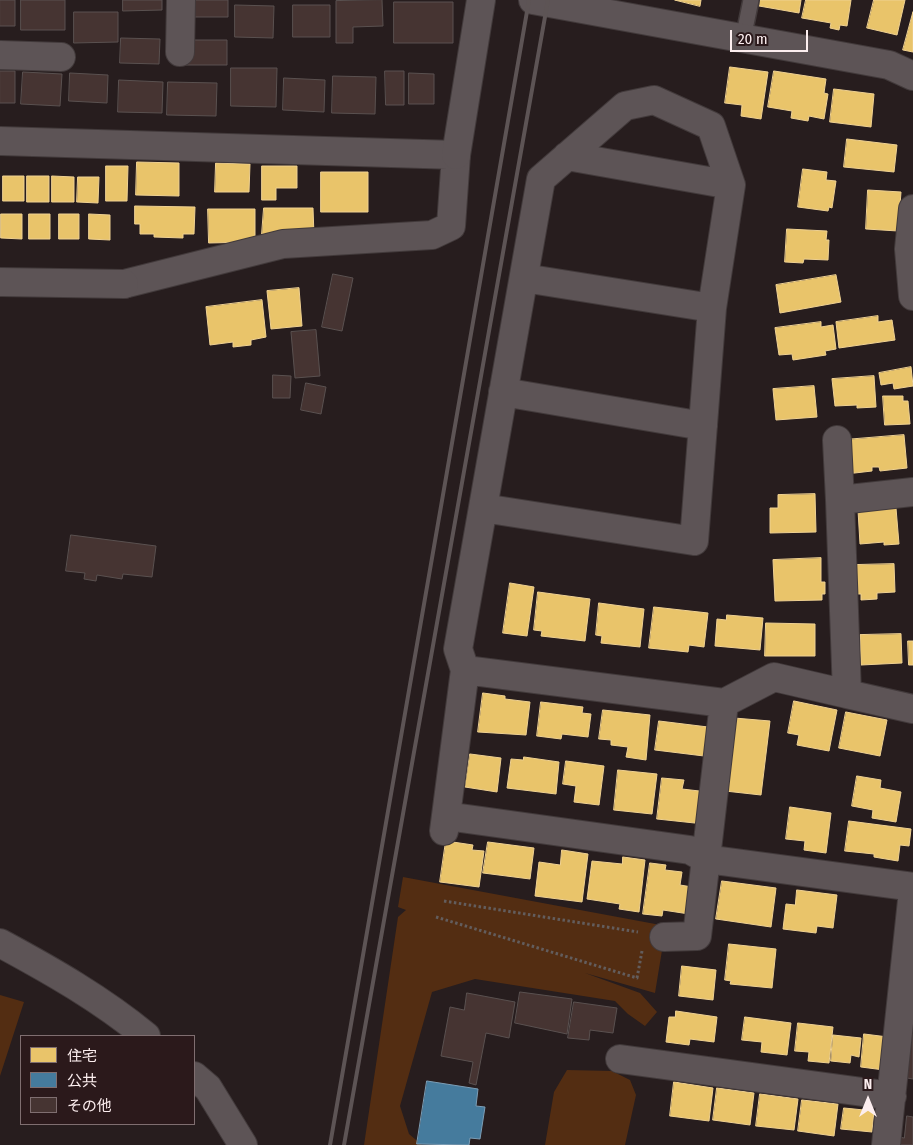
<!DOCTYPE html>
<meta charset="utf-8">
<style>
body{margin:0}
#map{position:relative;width:913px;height:1145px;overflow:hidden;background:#271d1e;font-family:"Fira Sans Condensed","Noto Sans JP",sans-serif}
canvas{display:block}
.legend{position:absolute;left:20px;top:1035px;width:175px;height:90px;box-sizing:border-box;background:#2b191b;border:1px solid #7f6e70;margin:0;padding:6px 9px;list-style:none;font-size:15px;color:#fceeef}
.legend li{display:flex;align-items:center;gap:10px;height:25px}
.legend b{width:25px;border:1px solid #7f6e70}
.north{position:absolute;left:843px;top:1075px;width:50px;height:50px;-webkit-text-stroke:4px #2b191b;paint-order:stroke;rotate:0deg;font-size:14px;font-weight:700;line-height:20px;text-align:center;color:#fceeef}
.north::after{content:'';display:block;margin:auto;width:18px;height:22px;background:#fceeef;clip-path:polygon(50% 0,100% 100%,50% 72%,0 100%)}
.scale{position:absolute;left:730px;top:30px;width:78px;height:22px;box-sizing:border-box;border:2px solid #fceeef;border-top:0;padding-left:6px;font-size:15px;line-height:18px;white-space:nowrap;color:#fceeef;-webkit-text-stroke:4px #2b191b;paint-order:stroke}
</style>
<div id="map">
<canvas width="913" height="1145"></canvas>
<ul class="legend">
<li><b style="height:14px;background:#e9c46a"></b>住宅</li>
<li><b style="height:14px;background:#457b9d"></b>公共</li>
<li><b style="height:14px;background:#463432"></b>その他</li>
</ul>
<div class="north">N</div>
<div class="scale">20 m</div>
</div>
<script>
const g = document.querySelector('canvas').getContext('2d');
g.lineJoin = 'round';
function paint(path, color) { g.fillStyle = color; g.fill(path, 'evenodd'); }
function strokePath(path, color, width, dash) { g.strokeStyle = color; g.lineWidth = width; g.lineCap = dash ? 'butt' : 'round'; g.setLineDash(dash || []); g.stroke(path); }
const green = new Path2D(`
 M403 877 666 926 655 993 585 973 640 993 657 1012 645 1026 628 1014 615 1001 475 979 432 992 400 1106 409 1134 422 1145H364L398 917 406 910 398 907Z
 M0 995 24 1002 0 1076Z
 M567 1070 612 1071 630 1080 636 1095 625 1145H545L554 1092Z`);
const homes = new Path2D(`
 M675 0H701L700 6Z
 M760 0H801L799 13 759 6Z
 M806 0H851L847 26 840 25 839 30 830 28 831 23 802 18Z
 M874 0H905L897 35 867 28Z
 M913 12V52L903 50Z
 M730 67 768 72 761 119 741 116 742 105 725 103Z
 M774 71 826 79 824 93 828 94 824 119 809 116 808 121 791 118 792 111 768 107Z
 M834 89 874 94 871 127 830 122Z
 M847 139 897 145 894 172 844 167Z
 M137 162 179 163V196L136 195Z
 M216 163 250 164 249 192H215Z
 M106 166H128L127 201H106Z
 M262 166H297V188H276V200H262Z
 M803 169 827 172 826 180 836 181 832 208 829 207 828 211 798 207Z
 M321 172H368V212H321Z
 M3 176H24V201H3Z
 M27 176H49V202H27Z
 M52 176 74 177V202H52Z
 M78 177H99L98 203 77 202Z
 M868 190 901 192 898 231 866 229Z
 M135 206 195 207 194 234H183V238L154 237V234H140V224H135Z
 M264 208H313L314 236 262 234Z
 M208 209H255V242L209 243Z
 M1 214H22V239L1 238Z
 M29 214H50V239H29Z
 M59 214H79V239H59Z
 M89 214 110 215V240L89 239Z
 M787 229 827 231 826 240H829L828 260 804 259 803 263 785 262Z
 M836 275 841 302 780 313 776 285Z
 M299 288 302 326 271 329 267 291Z
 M262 300 266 337 251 340V345L233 347V342L210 345 206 307Z
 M878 316V322L892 320 895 340 839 348 836 322Z
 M821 322V327L833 325 836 349 825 351 826 355 793 360 792 354 779 355 775 328Z
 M911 367 913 386 894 389 893 383 881 385 879 373Z
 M874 376 876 407 857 408V405L835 406 832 379Z
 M814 386 817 417 776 420 773 389Z
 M883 396H903V401H908L910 424 885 425Z
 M904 435 907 468 880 471 879 467H872V471L846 474 844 440Z
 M815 494 816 532 770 533V508H778V495Z
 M896 508 899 544 884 545V542L860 544 858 510Z
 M821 558V582H825V594H822V600L775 601 773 560Z
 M894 564 895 592 877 593V599L861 600V594H856L855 565Z
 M510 583 534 587 527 636 503 633Z
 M538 592 590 599 585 641 541 636 542 631 534 630Z
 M599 603 644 609 640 647 601 643 602 636 596 635Z
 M654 607 708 613 704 647 689 645 688 652 649 648Z
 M727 615 763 618 760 650 715 646 717 619 726 620Z
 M766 623 815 624V656H765Z
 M901 634 902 663 861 665 860 635Z
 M908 641H913V665H909Z
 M483 693 505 696V699L530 702 526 735 478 732Z
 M794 701 837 710 829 751 797 745 799 735 788 733Z
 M541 702 583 707 582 713 591 714 588 737 562 734 561 739 537 736Z
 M603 710 650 715 646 760 626 757 628 747 611 745V740L599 739Z
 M846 712 887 720 880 756 839 748Z
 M734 718 770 721 761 795 725 791Z
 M659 721 708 727 704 756 655 750Z
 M470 754 501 758 497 792 465 787Z
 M524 757 559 762 556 794 507 788 511 759 523 760Z
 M566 761 604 766 599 805 574 802 576 786 563 784Z
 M618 770 657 774 652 814 614 810Z
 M857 776 881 780 880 788 901 792 896 822 872 818 873 810 852 806Z
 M662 778 684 780 682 789 708 792 704 824 657 819Z
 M790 807 831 813 826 853 804 850 805 841 786 839Z
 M849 821 911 829 909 846 900 845 898 861 874 857V854L845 851Z
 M446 841 473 845 472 850 484 851 479 887 440 882Z
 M488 842 534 848 530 879 483 873Z
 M562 850 588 854 582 902 535 896 539 862 560 865Z
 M623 857 645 860 639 912 619 909 620 904 587 899 592 861 622 864Z
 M650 863 666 865 665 870 682 872 680 885 692 887 689 914 663 910 662 916 643 914Z
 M722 881 776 888 771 927 716 919Z
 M797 890 837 895 833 928 817 926 816 933 783 929 786 904 795 905Z
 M729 944 776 949 772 988 730 984 731 981 725 980Z
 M682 966 716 970 713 1000 679 996Z
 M676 1011 717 1017 714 1042 690 1039 689 1045 666 1042 669 1017H675Z
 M745 1017 791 1023 787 1055 761 1052 762 1042 742 1040Z
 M798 1023 833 1027 829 1063 808 1061 809 1052 795 1051Z
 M864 1034 888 1037 884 1070 861 1067Z
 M833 1035 861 1038 859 1057 851 1055 850 1063 831 1061Z
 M674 1082 713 1088 709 1121 670 1116Z
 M717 1088 754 1093 750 1125 713 1120Z
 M760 1094 798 1099 794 1130 756 1126Z
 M802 1100 838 1104 834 1136 798 1131Z
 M844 1108 874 1111 872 1132 841 1129Z`);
const public = new Path2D(`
 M427 1081 478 1089 476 1106 485 1107 480 1139 470 1138 469 1145 417 1144Z`);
const building = new Path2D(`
 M0 0H15V26H0Z
 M21 0H65V30H21Z
 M123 0H162V10L123 11Z
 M190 0H228V17H190Z
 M382 0 383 26 353 27V43H336V1Z
 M394 2H453V43H394Z
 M235 5 274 6 273 38 235 37Z
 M293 5H330V37H293Z
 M74 12H118V42L74 43Z
 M121 38 160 39 159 64 120 63Z
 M186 40H227V65H185Z
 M231 68H277L276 107 231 106Z
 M0 71H15V103H0Z
 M385 71H404V105H386Z
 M23 72 62 74 60 106 21 104Z
 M70 73 108 75 107 103 69 101Z
 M409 73 434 74V104H409Z
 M333 76 376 77 375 114 332 113Z
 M284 78 325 80 324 112 283 110Z
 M119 80 163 82 162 113 118 112Z
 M168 82 217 83 216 116 167 115Z
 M333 274 353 278 342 331 322 327Z
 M316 330 320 376 295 378 291 332Z
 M273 375 291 376 290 398H273Z
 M306 383 326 387 321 414 301 410Z
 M71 535 156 546 152 577 123 574 122 579 97 575 96 581 84 579 85 573 66 571Z
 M520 992 572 999 567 1034 515 1023Z
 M467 993 515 1002 509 1038 486 1033 476 1085 469 1083 473 1062 441 1056 450 1007 464 1010Z
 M574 1002 617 1008 613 1033 590 1030 589 1040 568 1038Z
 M907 1034H913V1079L901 1077Z
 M907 1116 913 1117V1145H893L894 1136 904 1138Z`);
const path = new Path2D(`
 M444 901 638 932
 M436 917 637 978 642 951`);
const lane = new Path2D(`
 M743 39 751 0`);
const street = new Path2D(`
 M533 0 889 65 913 76
 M180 52 181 0
 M0 55 61 57
 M0 141 456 155 451 226 432 235 283 244 124 284
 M567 156 731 185
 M913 209 909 249 913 296
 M524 278 712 308
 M503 392 703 426
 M837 440 840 500
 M913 492 840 500 847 694 913 709
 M465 670 458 649 541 179 625 106 654 100 711 126 731 185 712 308 694 541 483 508
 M446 816 690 850 706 859 913 887
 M444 831 465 670 724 703 774 677 847 694
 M664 937 697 936 724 703
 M0 943C52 971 101 999 146 1036
 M620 1059 892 1096
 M194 1076 208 1088 243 1145
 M886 1145 913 891`);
const secondary = new Path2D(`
 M456 155 481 0
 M0 282 124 284`);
const rail = new Path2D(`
 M330 1145 529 0
 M344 1145 548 0`);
paint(green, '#532d12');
paint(homes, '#e9c46a');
strokePath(homes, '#efd192', 1);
paint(public, '#457b9d');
strokePath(public, '#7c9eb6', 1);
paint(building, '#463432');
strokePath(building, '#5a5150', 1);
strokePath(lane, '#423a3b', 18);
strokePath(street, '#423a3b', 30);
strokePath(secondary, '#423a3b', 30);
strokePath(path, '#635d5d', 3, [2.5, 2.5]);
strokePath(lane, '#5d5456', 15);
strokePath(street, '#5d5456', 28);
strokePath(secondary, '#5d5456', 28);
strokePath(rail, '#5d5455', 4);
</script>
